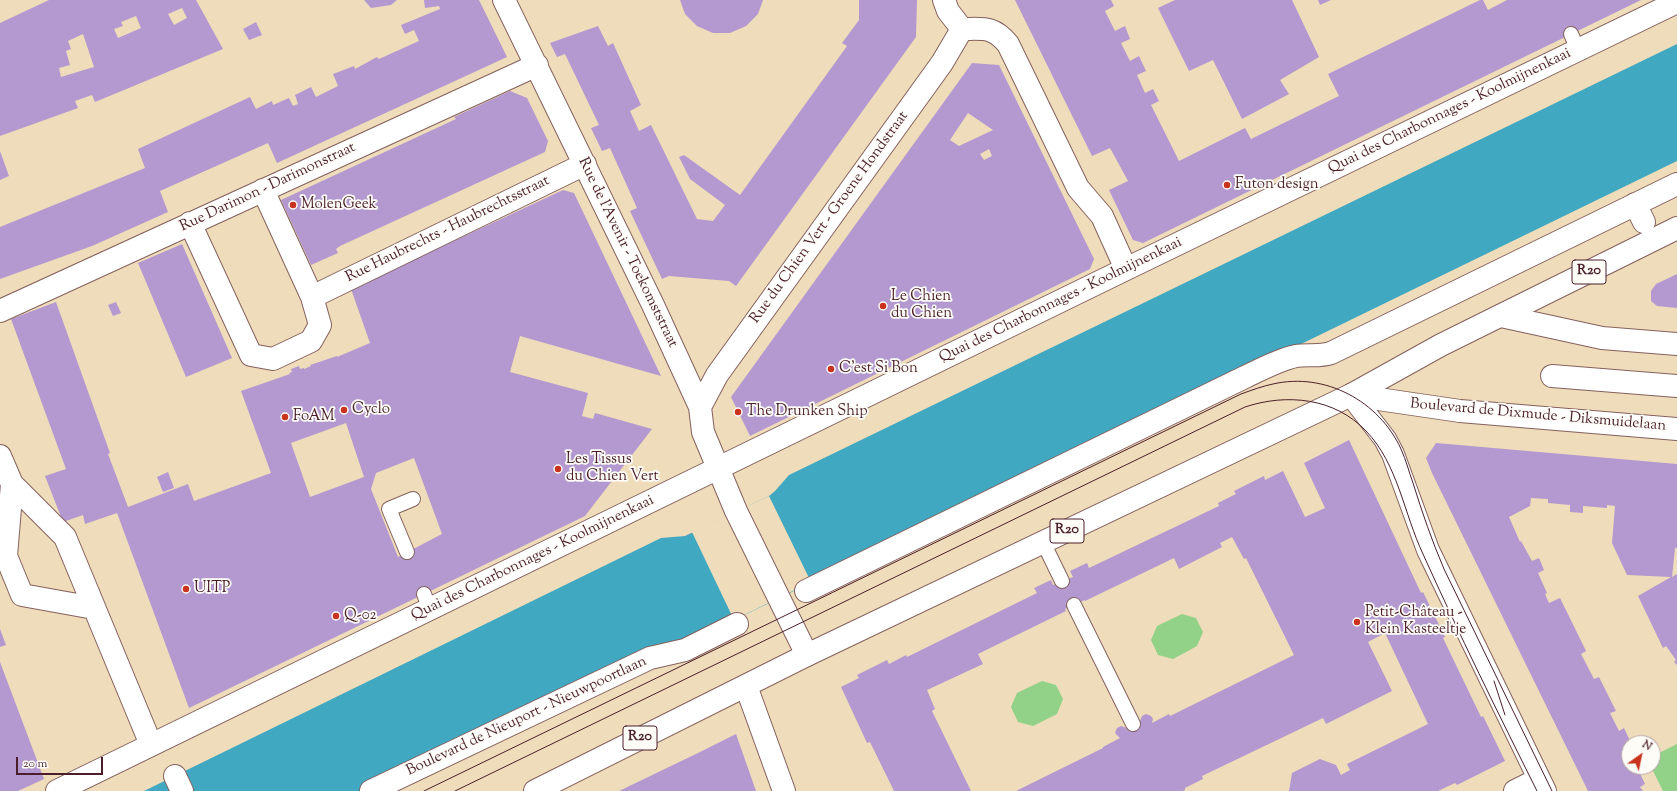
<!DOCTYPE html>
<meta charset="utf-8">
<style>
body{margin:0}
#map{position:relative;width:1677px;height:791px;overflow:hidden;background:#efdcba;font-family:"Sorts Mill Goudy",serif}
canvas{display:block}
.north{position:absolute;left:1621px;top:735px;width:40px;height:40px;box-sizing:border-box;background:#fdfcf7;border:1px solid #b5a4a5;border-radius:50%;rotate:33deg;font-size:11px;font-weight:700;line-height:16px;text-align:center;color:#4a1f2b}
.north::after{content:'';display:block;margin:auto;width:14px;height:18px;background:#c8321e;clip-path:polygon(50% 0,100% 100%,50% 72%,0 100%)}
.scale{position:absolute;left:16px;top:757px;width:87px;height:18px;box-sizing:border-box;border:2px solid #4a1f2b;border-top:0;padding-left:5px;font-size:12px;line-height:14px;white-space:nowrap;color:#4a1f2b;-webkit-text-stroke:3px #fdfcf7;paint-order:stroke}
</style>
<div id="map">
<canvas width="1677" height="791"></canvas>
<div class="north">N</div>
<div class="scale">20 m</div>
</div>
<script>
const g = document.querySelector('canvas').getContext('2d');
g.lineJoin = 'round';
function paint(path, color) { g.fillStyle = color; g.fill(path, 'evenodd'); }
function strokePath(path, color, width, dash) { g.strokeStyle = color; g.lineWidth = width; g.lineCap = dash ? 'butt' : 'round'; g.setLineDash(dash || []); g.stroke(path); }
function write(font, color, halo, rows, align = 'center') {
  g.font = font + ' "Sorts Mill Goudy",serif'; g.lineWidth = 3.5; g.setLineDash([]); g.textBaseline = 'middle'; g.strokeStyle = halo; g.fillStyle = color; for (const [text, x, y, turn = 0] of rows) {
    g.save(); g.translate(x, y); g.rotate((+turn || 0) * Math.PI / 180); g.textAlign = isNaN(turn) ? turn : align; if (halo) g.strokeText(text, 0, 0); g.fillText(text, 0, 0); g.restore();
  }
}
const green = new Path2D(`
 M1182 614 1196 618 1203 632 1197 646 1173 659 1158 655 1151 640 1157 626Z
 M1042 681 1056 685 1063 699 1057 714 1033 726 1018 722 1011 707 1017 693Z
 M1677 744V791H1663L1651 767H1653V756Z`);
const water = new Path2D(`
 M1677 44V161L383 791H144L661 538 685 536 769 496 775 491 789 475Z`);
const pier = new Path2D(`
 M769 496 811 582 734 620 692 532Z`);
const building = new Path2D(`
 M49 0H196L223 49 95 102 92 95 75 101 78 108 0 136V23ZM182 8 187 18 174 25 168 14ZM136 16 141 28 118 38 114 29 123 26 121 22ZM83 34 94 67 61 77 59 68 70 65 66 51 71 49 68 41Z
 M364 0H397L391 5 371 8Z
 M424 0H479L507 57 277 163 268 143 160 191 168 212 92 246 0 279V227L145 168 138 149 250 97 256 109 272 101 273 105 289 98 293 106 298 104 295 95 311 87 316 97 338 86 333 74 354 66 355 69 377 57 379 59 419 41 414 30 405 34 401 25 440 9 439 6 425 8Z
 M680 0H763L758 14 746 26 730 33H713L697 26 685 14Z
 M859 0H917L916 37 736 286 729 281 669 276 662 279 630 211 637 208 610 148 602 151 591 128 599 125 565 54 557 57 550 43 598 26 608 46 613 43 641 105 630 111 639 131 651 125 697 219 713 221 725 205 690 179 679 157 684 155 740 195 847 46 842 43 859 20Z
 M1015 0H1111L1114 6 1105 11 1115 31 1125 26 1130 39 1121 43 1130 61 1139 56 1146 71 1137 75 1145 93 1153 89 1159 101 1151 105 1179 161 1245 128 1251 139 1339 96 1328 74 1480 0H1483L1488 10 1507 0H1641L1143 243 1133 240 1109 190 1128 181 1110 148 1092 156Z
 M1175 0H1292L1319 57 1280 80 1289 94 1242 119 1213 60 1189 71 1158 8Z
 M1318 0H1331L1320 5Z
 M256 22 262 35 249 40 243 29Z
 M972 63 999 65 1094 259 1090 269 750 436 731 397ZM968 113 993 130 959 146 950 140ZM989 149 992 156 984 160 980 154Z
 M510 91 527 98 548 141 545 152 340 246 336 249 338 253 311 265 281 200 456 119 454 117Z
 M0 151 9 176 0 180Z
 M563 190 574 193 661 376 520 336 510 372 588 393 582 416 593 419 595 413 652 429 585 516 189 708 117 513 85 524 83 515 63 522 45 476 66 469 11 319 56 302 110 453 108 454 128 507 188 484 194 501 271 473 241 391 290 374 289 373 292 372 291 369 299 366 300 369 304 368V369L311 366 310 365 337 356V357L370 343 351 289ZM346 423 364 477 310 497 291 443ZM414 458 442 534 398 557 371 489 376 473Z
 M182 244 232 358 186 377 138 263Z
 M1677 274V308L1657 306 1651 301V291L1656 284Z
 M116 302 121 313 113 316 108 305Z
 M1349 440 1421 593 1423 592 1445 637 1443 638 1481 717 1483 716 1505 761 1457 785 1455 783 1438 791H1289L1292 773 1320 759 1336 765 1341 775 1350 770 1347 764 1428 724 1385 633 1368 642 1392 691 1326 724 1323 718 1202 776 1203 779 1185 788V790L1183 791H1016L1103 748V747L1120 738 1115 733 1117 728 1121 726 1127 728 1140 721 1142 716 1146 714 1151 716 1153 719 1152 723 1169 714 1170 716 1294 655 1246 558 1244 559 1232 537 1220 543 1222 547 1179 569 1174 558 1085 601V600L1065 609 1066 611 978 654 983 664 927 690 935 709 932 711 971 791H894L870 742 867 743 841 687 859 678 857 675 887 660 889 664 906 655 907 657 1037 593 1034 588 1051 580 1053 585 1073 577 1070 571 1087 563 1089 568 1219 506 1218 503 1236 494 1234 491 1264 476 1265 480 1283 471 1305 517 1325 508 1304 463Z
 M1436 443 1677 464V548H1675L1672 577 1677 574V665L1674 662 1676 660 1666 646 1663 648 1638 596 1671 577 1627 575 1612 543 1615 506 1607 505V508L1583 506V513L1570 512V505L1548 503V499L1531 498 1530 506 1509 517 1520 542 1521 541 1532 561 1539 558 1544 570 1538 573 1547 593 1545 594 1549 603 1560 598 1586 651 1581 654 1594 679 1599 677 1616 711 1610 713 1619 731 1624 728 1631 743H1629V767H1637L1645 784 1640 787 1643 791H1588L1432 473 1426 458Z
 M168 472 174 488 163 492 157 477Z
 M0 629 6 645 0 647Z
 M0 662 44 779 18 791H0Z
 M736 734 756 791H619L698 753Z`);
const lane = new Path2D(`
 M1571 34 1578 50
 M1043 542 1062 581
 M407 552 389 509 413 499
 M424 594 430 610
 M1074 605 1133 724`);
const street = new Path2D(`
 M504 0 653 305 700 407 703 432 736 511 807 655
 M944 0 948 11 962 29
 M962 29C984 29 993 26 1008 44L1078 188 1102 216 1126 269
 M1635 204 1644 222
 M190 223 251 355 273 359 311 341 320 325 312 297 263 190
 M312 297 585 164
 M0 311 537 65
 M1501 316 1602 338 1677 344
 M1552 376 1677 386
 M1351 395 1385 439 1393 454 1428 550 1545 791
 M1351 395 1460 411 1677 429
 M700 407 717 375 942 63 962 29
 M0 456 12 484 65 537 147 735
 M12 484 6 556 22 595 94 608
 M806 591 1245 377C1262 369 1278 360 1296 356 1308 354 1319 357 1331 353L1677 184
 M746 686 784 791
 M175 776 182 791
 M57 791 1126 269 1677 2
 M371 791 650 658 685 650 737 624
 M1515 791 1539 779`);
const primary = new Path2D(`
 M535 791 807 655 1351 395 1441 345 1677 228`);
const tram = new Path2D(`
 M1494 681 1505 715
 M424 791 1241 394C1252 390 1263 386 1273 384 1325 372 1379 401 1401 449 1406 460 1409 472 1413 483 1422 512 1432 541 1444 569L1552 791
 M455 791 1245 407C1287 393 1335 398 1366 431 1398 464 1404 514 1423 554 1459 634 1498 713 1537 791`);
const markers = [
 [1227,185,4,"#c8321e"],
 [293,205,4,"#c8321e"],
 [883,306,4,"#c8321e"],
 [831,369,4,"#c8321e"],
 [344,410,4,"#c8321e"],
 [738,412,4,"#c8321e"],
 [285,417,4,"#c8321e"],
 [558,469,4,"#c8321e"],
 [186,589,4,"#c8321e"],
 [336,616,4,"#c8321e"],
 [1357,622,4,"#c8321e"]
];
const shields = [
 [1589,272,34],
 [1067,531,34],
 [640,738,34]
];
const shieldNames = [
 ["R20",1589,272],
 ["R20",1067,531],
 ["R20",640,738]
];
const streetNames = [
 ["Quai des Charbonnages - Koolmijnenkaai",1450,112,-26],
 ["Rue Darimon - Darimonstraat",268,188,-25],
 ["Rue du Chien Vert - Groene Hondstraat",830,218,-54],
 ["Rue Haubrechts - Haubrechtsstraat",448,230,-26],
 ["Rue de l'Avenir - Toekomststraat",627,253,64],
 ["Quai des Charbonnages - Koolmijnenkaai",1061,301,-26],
 ["Boulevard de Dixmude - Diksmuidelaan",1538,416,5],
 ["Quai des Charbonnages - Koolmijnenkaai",533,559,-26],
 ["Boulevard de Nieuport - Nieuwpoortlaan",527,717,-25]
];
const poiNames = [
 ["Futon design",1235,185],
 ["MolenGeek",301,205],
 ["Le Chien",891,297],
 ["du Chien",891,314],
 ["C’est Si Bon",839,369],
 ["Cyclo",352,410],
 ["The Drunken Ship",746,412],
 ["FoAM",293,417],
 ["Les Tissus",566,460],
 ["du Chien Vert",566,477],
 ["UITP",194,589],
 ["Petit-Château -",1365,613],
 ["Klein Kasteeltje",1365,630],
 ["Q-02",344,616]
];
paint(green, '#91d188');
paint(water, '#40a8c0');
paint(pier, '#efdcba');
paint(building, '#b399d0');
strokePath(lane, '#84615d', 16);
strokePath(street, '#84615d', 24);
strokePath(primary, '#84615d', 24);
strokePath(lane, '#fff', 14);
strokePath(street, '#fff', 22);
strokePath(primary, '#fff', 22);
strokePath(tram, '#4a1f2b', 1);
for (const [x, y, r, color] of markers) { const dot = new Path2D(); dot.arc(x, y, r, 0, 2 * Math.PI); g.fillStyle = color; g.fill(dot); strokePath(dot, '#fdfcf7', 1.5); }
for (const [x, y, w] of shields) { const box = new Path2D(); box.roundRect(x - w / 2, y - 12, w, 24, 3); g.fillStyle = '#fdfcf7'; g.fill(box); strokePath(box, '#4a1f2b', 1); }
write('bold 14px', '#4a1f2b', null, shieldNames);
write('15px', '#4a1f2b', '#fdfcf7', streetNames);
write('15px', '#4a1f2b', '#fdfcf7', poiNames, 'left');
</script>
